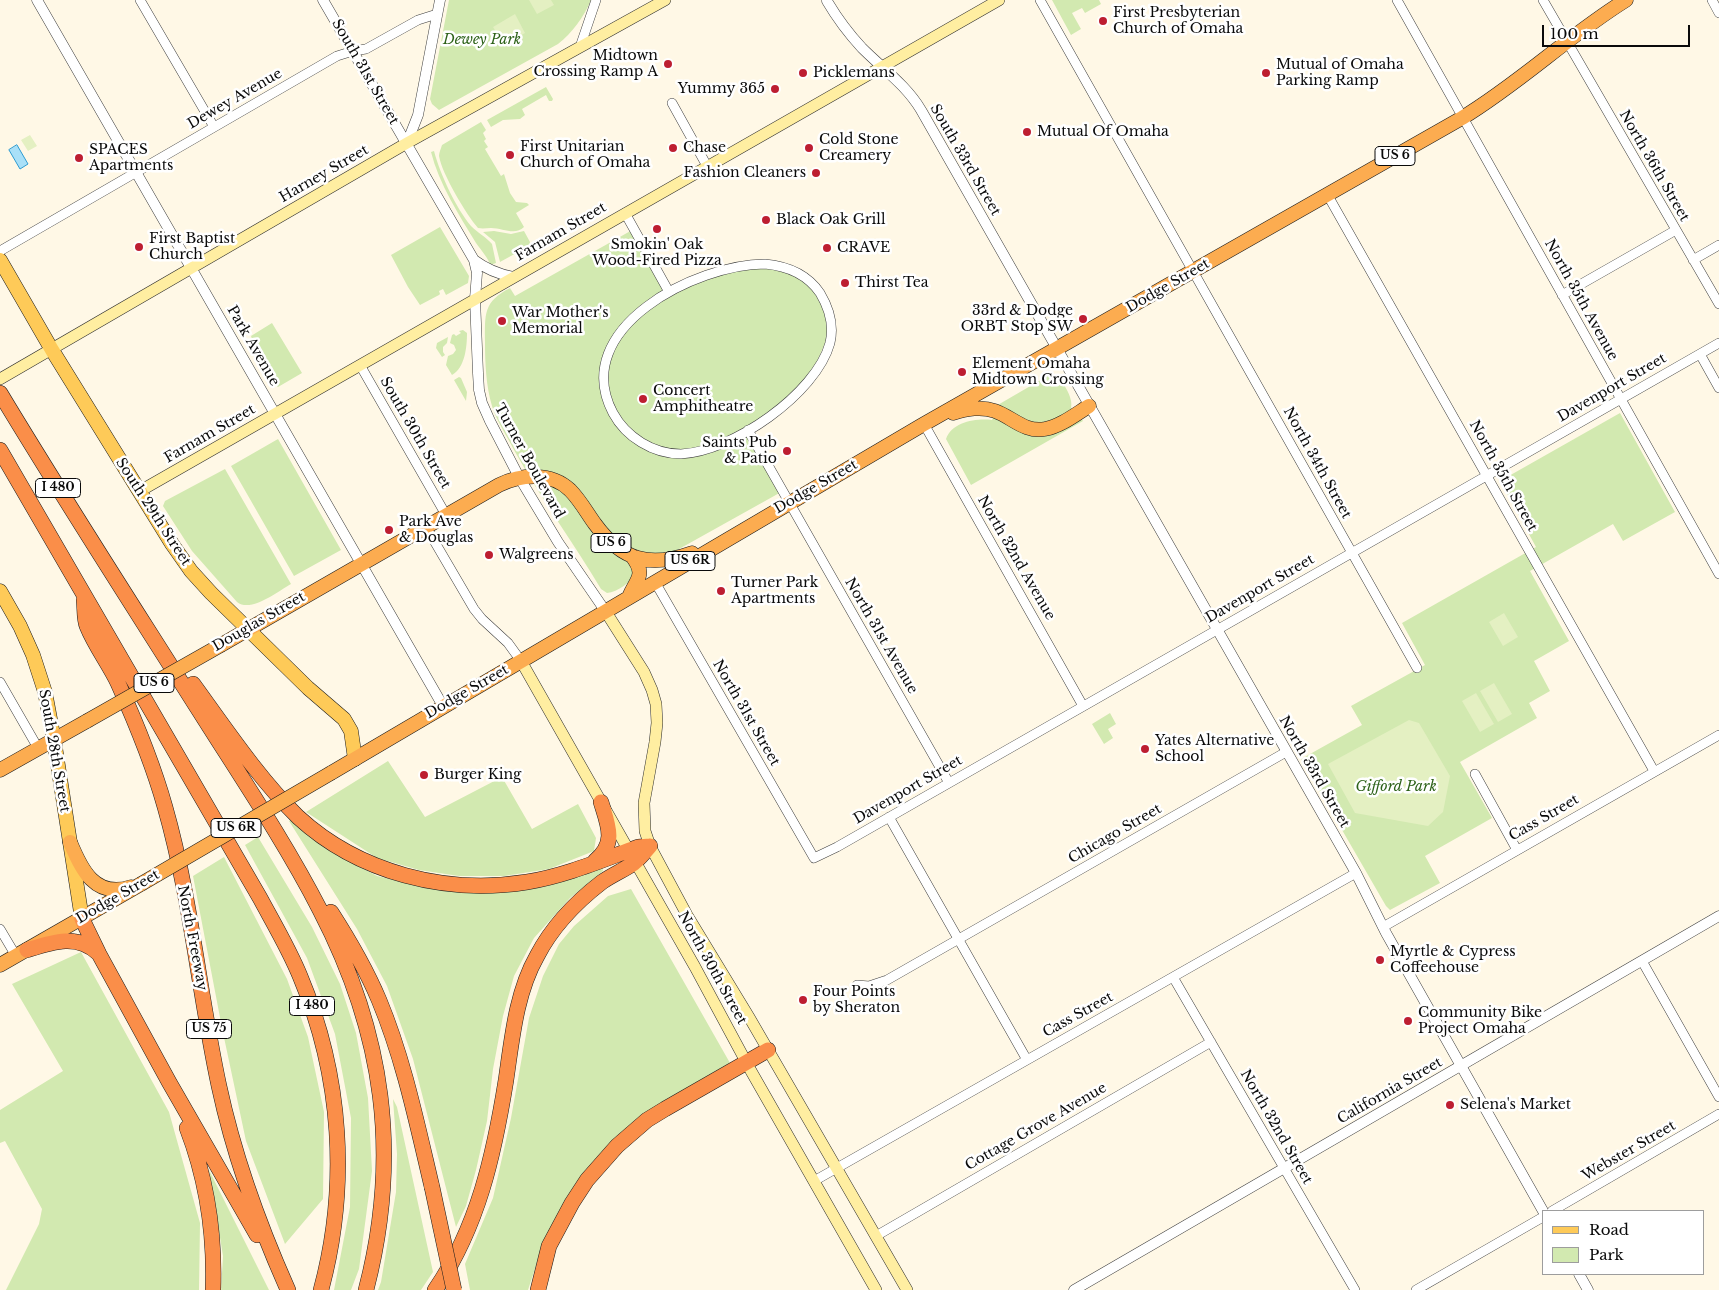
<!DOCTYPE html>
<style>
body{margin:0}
#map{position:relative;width:1719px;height:1290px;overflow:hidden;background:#fff8e6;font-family:"Libre Baskerville",serif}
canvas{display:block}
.legend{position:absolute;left:1542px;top:1210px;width:162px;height:65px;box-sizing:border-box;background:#fff;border:1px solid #9d9d9d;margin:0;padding:6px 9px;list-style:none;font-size:15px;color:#0a0a0a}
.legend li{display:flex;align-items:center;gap:10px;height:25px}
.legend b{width:25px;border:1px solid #9d9d9d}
.scale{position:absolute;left:1542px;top:25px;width:148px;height:22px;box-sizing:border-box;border:2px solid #0a0a0a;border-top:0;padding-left:6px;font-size:15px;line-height:18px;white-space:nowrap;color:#0a0a0a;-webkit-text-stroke:4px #fff;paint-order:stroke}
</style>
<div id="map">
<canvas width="1719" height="1290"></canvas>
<ul class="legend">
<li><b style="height:6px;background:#feca58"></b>Road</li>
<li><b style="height:14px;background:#d2e9b0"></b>Park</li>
</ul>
<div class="scale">100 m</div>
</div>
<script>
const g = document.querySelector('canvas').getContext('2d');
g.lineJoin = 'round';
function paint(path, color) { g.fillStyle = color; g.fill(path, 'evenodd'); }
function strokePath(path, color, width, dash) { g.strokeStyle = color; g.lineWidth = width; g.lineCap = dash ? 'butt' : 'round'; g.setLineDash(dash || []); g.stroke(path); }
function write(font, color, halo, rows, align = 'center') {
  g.font = font + ' "Libre Baskerville",serif'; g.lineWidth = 5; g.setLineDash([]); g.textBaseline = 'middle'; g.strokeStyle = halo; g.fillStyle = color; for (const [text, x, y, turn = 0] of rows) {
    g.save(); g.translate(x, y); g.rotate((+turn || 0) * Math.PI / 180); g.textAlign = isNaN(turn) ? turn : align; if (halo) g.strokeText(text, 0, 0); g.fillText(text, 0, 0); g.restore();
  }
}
const green = new Path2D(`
 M449 0H591C584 17 572 33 558 44L439 110 432 104 430 99Z
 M1052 0H1099L1101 4 1085 13 1082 8 1072 13 1081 29 1071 35Z
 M546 87 553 99 552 101H549L546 95 522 109 525 115 520 119 503 120 491 127 487 120Z
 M481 122 486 130 483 133 486 139 484 141 488 147 485 149 501 176 504 174 510 193 516 202 527 203 529 205 516 213 524 227C515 236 503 228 491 228 487 228 483 229 478 228 466 214 442 174 439 156 439 152 441 149 442 145Z
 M434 151C440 174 456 208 471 226 478 233 486 237 492 244L496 263 490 265C489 259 481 250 476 243 459 215 439 184 431 152Z
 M440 227 469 276 468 283 446 295 443 289 439 291 440 294 439 295 420 305 408 287 391 255Z
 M634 229 669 292 731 268H787L818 290 831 329 810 378 749 430 783 491 636 573C631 582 618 592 607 593L601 589C573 542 541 499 514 450 507 436 497 422 492 406 486 386 485 363 485 342 485 314 483 302 510 288L515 296Z
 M494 231 511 234 524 231 530 242 529 246 500 262 495 242 483 232Z
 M272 323 302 373 278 387 274 384 249 341 252 339 251 336Z
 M463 330 467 333C467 347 465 368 452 375L446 365 448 356 453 354 456 350 454 345 450 343 452 335 454 334 456 336 461 333 459 331Z
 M448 337 447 343 443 347V352L445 355 442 357 436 348 437 343Z
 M1051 374H1054C1062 379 1074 398 1071 408L1075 410 1041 427 996 406Z
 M459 377 461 378 467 392 466 401 454 380Z
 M1620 413 1675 512 1623 541 1613 524 1530 571 1569 641 1534 661 1550 691 1529 703 1537 718 1460 762 1492 818 1425 856 1440 883 1390 910 1386 906 1301 759 1362 725 1351 706 1425 665 1402 623 1536 547 1500 481Z
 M994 415 1020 429 1080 417 1083 421 971 485 946 439C952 422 976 418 992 420Z
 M278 439 341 550 294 576 231 466Z
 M225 469 291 584C277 592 251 613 237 602L192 551 163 506 165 501Z
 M1110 713 1116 724 1108 729 1113 738 1104 744 1092 724Z
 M388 761 425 817 502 777 532 829 578 804 596 838 594 851 549 869 504 876H459L419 870 377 858 306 812Z
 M293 819 347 860 377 876 424 887 466 891 530 889 577 877 602 866 603 871 570 898 534 938 514 976 503 1016 493 1069 487 1121 476 1170 466 1206 456 1227 413 1059 387 986 357 929 289 821Z
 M258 837 312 927 340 984 356 1033 368 1098 372 1171 359 1269 351 1290H334L350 1207 351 1118 335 1034 307 958 245 845Z
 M224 857 287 979 308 1037 324 1112 323 1199 285 1244 246 1141 222 1028 193 876Z
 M631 889 730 1063 633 1124 576 1183 543 1244 528 1290H470L465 1264 493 1198 511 1118 529 1018 543 976 559 944 574 926 608 896Z
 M81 952 169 1112 200 1223 199 1290H6L39 1224 42 1209 5 1141 0 1143V1110L63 1071 12 984Z
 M393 1099 397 1107 433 1272 421 1290H378L381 1282 396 1192 397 1154Z
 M209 1170 269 1290H221L223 1256Z`);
const pitch = new Path2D(`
 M529 0H551L554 5 537 14Z
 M515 14 525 33 504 45 493 27Z
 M30 135 37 146 28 151 21 140Z
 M1504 613 1518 637 1503 646 1489 622Z
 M1494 683 1512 714 1498 722 1480 691Z
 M1476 693 1494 724 1480 732 1462 701Z
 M1409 720 1419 723 1450 776 1443 812 1428 826 1355 813 1328 764Z`);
const water = new Path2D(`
 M17 145 28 164 20 169 9 150Z`);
const minor = new Path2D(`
 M140 0 214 127
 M1040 0 1417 668
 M1397 0 1719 574
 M1543 0 1719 304
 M1712 0 1719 13
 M580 47 596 0
 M672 103 707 166
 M1327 194 1654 771
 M625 213 669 292
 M0 251 337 56 353 51 366 49 418 20 437 14
 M1693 260 1719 245
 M765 264C787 266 807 274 820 293 829 308 834 326 830 343 816 394 732 452 681 454 653 454 626 437 613 413 568 328 697 264 765 264Z
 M1562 295 1676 230
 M1700 354 1719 388
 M360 365 446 515
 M924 424 1083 706
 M748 430 949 783
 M426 527 474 609 482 619 508 643 521 661
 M655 582 814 858 837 847 1719 343
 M0 682 38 748
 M1475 774 1517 850
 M889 817 1027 1060
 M1383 927 1719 735
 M0 929 16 956
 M1642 961 1719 1097
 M1173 977 1355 1290
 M857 985 869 986 887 980 1286 752
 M814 1181 1356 873
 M1552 1211 1719 1114
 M876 1236 1211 1042
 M1416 1290 1543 1217`);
const tertiary = new Path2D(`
 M37 0 443 706
 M323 0 474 260 477 273 475 299 478 373 479 390 482 403 490 421 519 477 558 542 606 612
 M827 1C837 18 849 34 862 48 883 69 906 85 921 110L1356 873 1386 933 1543 1211
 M407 143 418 115 440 0
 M474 260C486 269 498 274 513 277
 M1579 1274 1588 1290
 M1074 1290 1719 916`);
const secondary = new Path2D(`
 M0 379 407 143 665 0
 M140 491 999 0
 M606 612 644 672 652 690 656 704 657 723 655 742 644 803 645 831 650 846 687 915 749 1017 907 1290
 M521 661 695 967 751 1071 876 1290`);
const primary = new Path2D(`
 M0 260 52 350 172 544 191 571 211 593 308 688 344 719 351 731 355 759
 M0 591 20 626 33 655 45 692 54 740 82 919`);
const trunk = new Path2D(`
 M953 413C967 409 981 406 995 411 1012 417 1025 433 1045 429 1061 426 1076 414 1089 406
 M629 597C636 579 647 576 632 556
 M221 645 499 485C522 474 551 472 570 490 580 500 587 513 595 524 622 561 650 568 692 553
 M0 770 87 721
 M331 773 924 424 1462 118C1520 83 1568 36 1626 0
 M70 842C81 869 95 899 131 887
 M0 965 141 884`);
const motorway = new Path2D(`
 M0 393C65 501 133 606 200 712 241 777 285 842 320 910 384 1033 401 1155 366 1290
 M0 450 260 898C274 924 289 949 300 976 342 1076 349 1186 321 1290
 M84 600C85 608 84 619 87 626 95 646 109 664 118 683 136 723 153 764 165 807 191 898 199 993 219 1086 234 1156 259 1225 288 1290
 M193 684C225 728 259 779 298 817 359 873 446 895 527 882 565 876 602 860 638 847L650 846
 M595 861C617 843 608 825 601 802
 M331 912C349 940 366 969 379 1000 404 1060 417 1124 432 1187
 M82 919 99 954 169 1082 257 1235
 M27 950C52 942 77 933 98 953
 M187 1128C207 1180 215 1234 213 1290
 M435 1290C478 1227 494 1155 506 1080 512 1039 516 993 537 956 552 927 576 902 602 882 612 875 624 870 634 863 640 858 645 852 650 846
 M538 1290 549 1246 572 1203 587 1180 617 1146 647 1120 665 1109 768 1050`);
const trunkBridge = new Path2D(`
 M87 721 221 645
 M141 884 331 773`);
const motorwayBridge = new Path2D(`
 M432 1187 454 1290`);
const markers = [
 [1103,21,5,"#bd1e31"],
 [668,64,5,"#bd1e31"],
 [803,73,5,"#bd1e31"],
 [1266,73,5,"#bd1e31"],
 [775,89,5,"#bd1e31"],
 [1027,132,5,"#bd1e31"],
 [673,148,5,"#bd1e31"],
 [809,148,5,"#bd1e31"],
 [510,155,5,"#bd1e31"],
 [79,158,5,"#bd1e31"],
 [816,173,5,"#bd1e31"],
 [766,220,5,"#bd1e31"],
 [657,229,5,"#bd1e31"],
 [139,247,5,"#bd1e31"],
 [827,248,5,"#bd1e31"],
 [845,283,5,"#bd1e31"],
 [1083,319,5,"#bd1e31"],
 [502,321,5,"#bd1e31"],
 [962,372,5,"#bd1e31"],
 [643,399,5,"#bd1e31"],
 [787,451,5,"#bd1e31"],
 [389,530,5,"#bd1e31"],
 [489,555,5,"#bd1e31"],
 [721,591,5,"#bd1e31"],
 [1145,749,5,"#bd1e31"],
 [424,775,5,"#bd1e31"],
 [1380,960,5,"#bd1e31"],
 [803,1000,5,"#bd1e31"],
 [1408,1021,5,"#bd1e31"],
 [1450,1105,5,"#bd1e31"]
];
const shields = [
 [1395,156,40],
 [58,488,45],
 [611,543,40],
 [690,561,50],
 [154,683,40],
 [236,828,50],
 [312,1006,45],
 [209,1029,45]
];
const shieldNames = [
 ["US 6",1395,156],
 ["I 480",58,488],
 ["US 6",611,543],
 ["US 6R",690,561],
 ["US 6",154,683],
 ["US 6R",236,828],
 ["I 480",312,1006],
 ["US 75",209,1029]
];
const poiNames = [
 ["First Presbyterian",1113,13],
 ["Church of Omaha",1113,29],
 ["Midtown",658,56,"right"],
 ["Crossing Ramp A",658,72,"right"],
 ["Mutual of Omaha",1276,65],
 ["Parking Ramp",1276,81],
 ["Picklemans",813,73],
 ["Yummy 365",765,89,"right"],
 ["Mutual Of Omaha",1037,132],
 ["Cold Stone",819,140],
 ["Creamery",819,156],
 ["First Unitarian",520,147],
 ["Church of Omaha",520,163],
 ["Chase",683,148],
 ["SPACES",89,150],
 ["Apartments",89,166],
 ["Fashion Cleaners",806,173,"right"],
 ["Black Oak Grill",776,220],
 ["First Baptist",149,239],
 ["Church",149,255],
 ["Smokin' Oak",657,245,"center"],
 ["Wood-Fired Pizza",657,261,"center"],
 ["CRAVE",837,248],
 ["Thirst Tea",855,283],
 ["33rd & Dodge",1073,311,"right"],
 ["ORBT Stop SW",1073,327,"right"],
 ["War Mother's",512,313],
 ["Memorial",512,329],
 ["Element Omaha",972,364],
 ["Midtown Crossing",972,380],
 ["Concert",653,391],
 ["Amphitheatre",653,407],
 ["Saints Pub",777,443,"right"],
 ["& Patio",777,459,"right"],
 ["Park Ave",399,522],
 ["& Douglas",399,538],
 ["Walgreens",499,555],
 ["Turner Park",731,583],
 ["Apartments",731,599],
 ["Yates Alternative",1155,741],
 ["School",1155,757],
 ["Burger King",434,775],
 ["Myrtle & Cypress",1390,952],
 ["Coffeehouse",1390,968],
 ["Four Points",813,992],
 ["by Sheraton",813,1008],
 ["Community Bike",1418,1013],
 ["Project Omaha",1418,1029],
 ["Selena's Market",1460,1105]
];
const parkNames = [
 ["Dewey Park",482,40],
 ["Gifford Park",1396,787]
];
const streetNames = [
 ["South 31st Street",365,72,60],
 ["Dewey Avenue",235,99,-30],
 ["South 33rd Street",965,160,60],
 ["North 36th Street",1654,166,60],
 ["Harney Street",324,174,-30],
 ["Farnam Street",561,232,-30],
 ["Dodge Street",1168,286,-30],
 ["North 35th Avenue",1581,300,61],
 ["Park Avenue",253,346,60],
 ["Davenport Street",1612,388,-30],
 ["South 30th Street",415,433,60],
 ["Farnam Street",210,434,-30],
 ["Turner Boulevard",529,461,61],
 ["North 34th Street",1317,463,61],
 ["North 35th Street",1503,476,61],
 ["Dodge Street",816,487,-30],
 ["South 29th Street",153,512,57],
 ["North 32nd Avenue",1016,558,60],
 ["Davenport Street",1260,589,-30],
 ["Douglas Street",259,622,-30],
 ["North 31st Avenue",881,636,60],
 ["Dodge Street",467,692,-30],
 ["North 31st Street",746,713,60],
 ["South 28th Street",54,751,80],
 ["North 33rd Street",1314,772,60],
 ["Davenport Street",908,790,-30],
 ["Cass Street",1544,818,-30],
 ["Chicago Street",1115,834,-30],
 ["Dodge Street",118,897,-30],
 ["North Freeway",192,938,79],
 ["North 30th Street",712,968,61],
 ["Cass Street",1078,1015,-29],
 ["California Street",1390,1091,-30],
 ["Cottage Grove Avenue",1036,1127,-30],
 ["North 32nd Street",1276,1127,60],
 ["Webster Street",1629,1151,-30]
];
paint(green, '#d2e9b0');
paint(pitch, '#e4f0c2');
paint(water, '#a9e0f8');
strokePath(water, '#2e9bd1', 1);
strokePath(minor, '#3d3d3d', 10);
strokePath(tertiary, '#3d3d3d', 11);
strokePath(secondary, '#2c2c2c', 12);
strokePath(primary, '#1b1b1b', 15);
strokePath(trunk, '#1b1b1b', 15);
strokePath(motorway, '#1b1b1b', 16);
strokePath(minor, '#fff', 9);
strokePath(tertiary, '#fff', 10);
strokePath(secondary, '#ffeea1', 11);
strokePath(primary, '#feca58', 14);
strokePath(trunk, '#fcac50', 14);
strokePath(motorway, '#fa8e49', 15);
strokePath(trunkBridge, '#1b1b1b', 15, []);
strokePath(motorwayBridge, '#1b1b1b', 16, []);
strokePath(trunkBridge, '#fcac50', 14);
strokePath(motorwayBridge, '#fa8e49', 15);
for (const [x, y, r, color] of markers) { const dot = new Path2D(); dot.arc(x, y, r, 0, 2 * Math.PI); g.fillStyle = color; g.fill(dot); strokePath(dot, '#fff', 2); }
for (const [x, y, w] of shields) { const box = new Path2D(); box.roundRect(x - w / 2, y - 9.5, w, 19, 4); g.fillStyle = '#fff'; g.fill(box); strokePath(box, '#0a0a0a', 1); }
write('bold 12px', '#0a0a0a', null, shieldNames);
write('14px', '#0a0a0a', '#fff', poiNames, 'left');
write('italic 14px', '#2d6219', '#fff', parkNames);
write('14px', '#0a0a0a', '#fff', streetNames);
</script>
